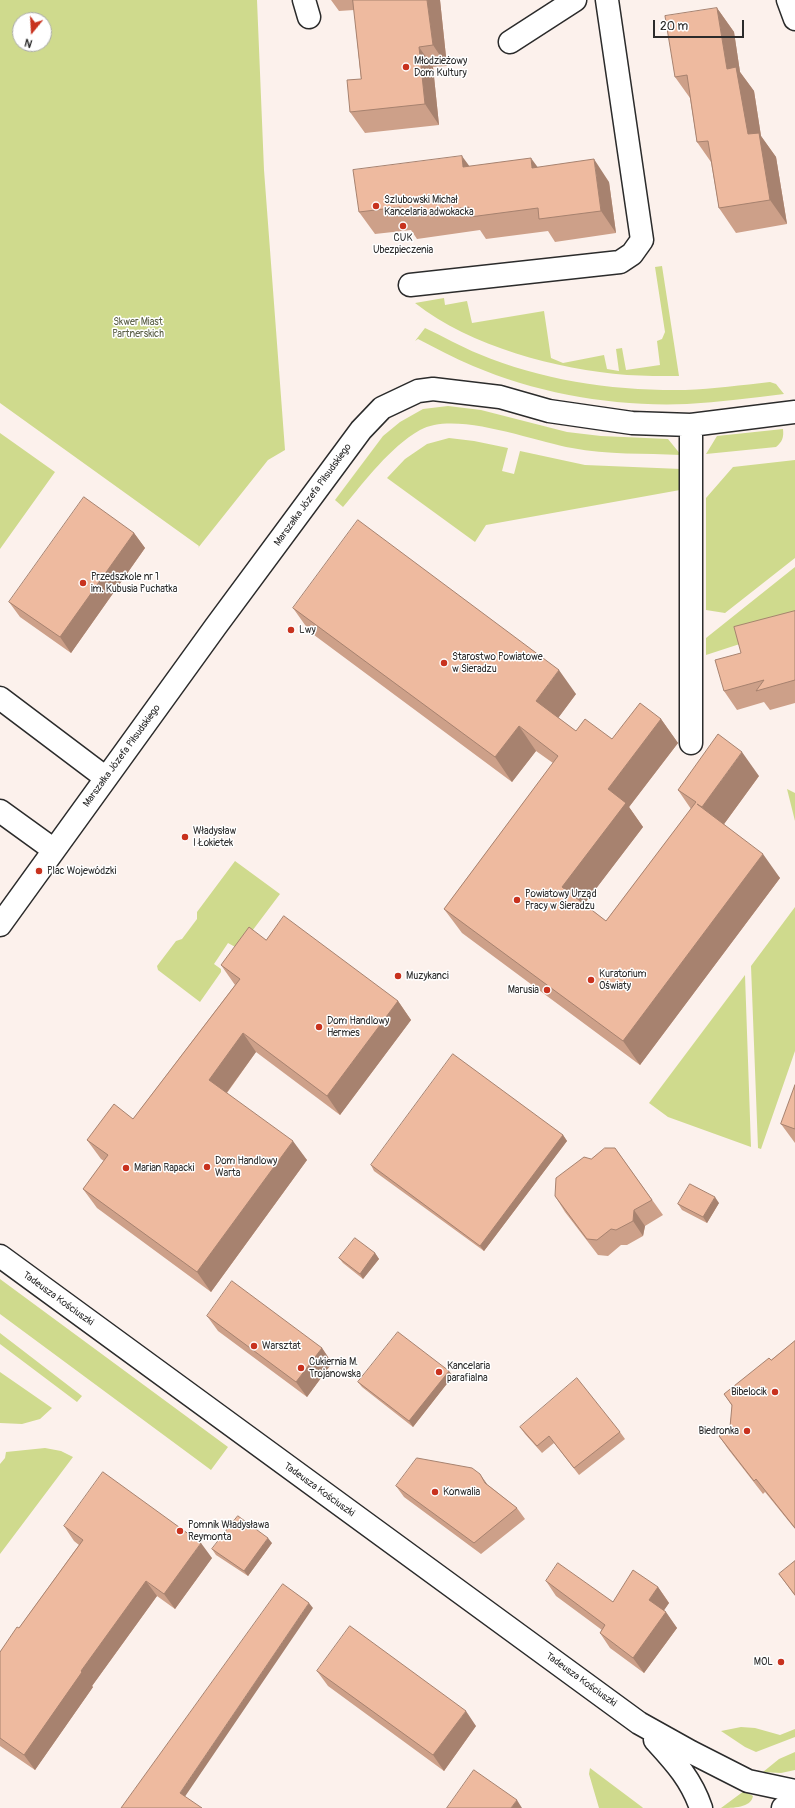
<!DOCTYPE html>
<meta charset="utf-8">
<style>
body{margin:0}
#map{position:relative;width:795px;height:1808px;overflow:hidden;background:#fcf1ec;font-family:Pangolin,sans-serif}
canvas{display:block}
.north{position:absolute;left:12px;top:12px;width:40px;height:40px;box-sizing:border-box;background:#fff;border:1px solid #aaa;border-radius:50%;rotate:198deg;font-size:11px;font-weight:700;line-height:16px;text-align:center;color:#2b2b2b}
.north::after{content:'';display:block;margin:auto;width:14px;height:18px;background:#c8321e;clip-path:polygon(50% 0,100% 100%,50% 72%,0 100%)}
.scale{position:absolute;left:653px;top:20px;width:91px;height:18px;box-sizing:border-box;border:2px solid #2b2b2b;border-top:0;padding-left:5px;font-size:12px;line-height:14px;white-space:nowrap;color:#2b2b2b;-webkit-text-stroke:3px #fff;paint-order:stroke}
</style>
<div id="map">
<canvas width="795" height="1808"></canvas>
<div class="north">N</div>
<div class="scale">20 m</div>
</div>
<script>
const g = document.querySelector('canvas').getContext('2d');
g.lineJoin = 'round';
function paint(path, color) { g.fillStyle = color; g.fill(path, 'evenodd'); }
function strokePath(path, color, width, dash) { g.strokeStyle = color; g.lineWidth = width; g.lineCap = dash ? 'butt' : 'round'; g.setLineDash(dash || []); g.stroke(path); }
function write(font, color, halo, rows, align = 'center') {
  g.font = font + ' Pangolin,sans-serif'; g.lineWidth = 3; g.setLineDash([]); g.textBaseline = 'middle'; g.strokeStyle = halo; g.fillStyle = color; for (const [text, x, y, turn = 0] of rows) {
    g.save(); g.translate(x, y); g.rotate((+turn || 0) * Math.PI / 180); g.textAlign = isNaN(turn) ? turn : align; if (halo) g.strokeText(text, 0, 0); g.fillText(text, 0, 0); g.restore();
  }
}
const green = new Path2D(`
 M0 0H257L264 170 285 450 268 460 198 548 199 546 0 403ZM20 20H44V44H20Z
 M662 266 679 376C662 376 644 376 627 375 556 369 471 347 415 303L444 298 445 305 467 301 472 323 544 311 551 358 563 363 604 355 607 369 619 371 616 349 622 348 626 370 660 365 657 341 662 339 665 332 655 267Z
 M425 328C443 336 461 347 479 354 544 381 615 391 685 390 714 389 742 385 770 382L776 384 784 394C752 398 719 402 687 404 615 407 539 394 473 366 454 358 436 348 418 339L415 341Z
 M448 406 481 410 567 432 601 436 668 439 681 455C645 453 607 455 572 448 533 441 455 410 420 430 389 448 366 480 343 507L335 500 383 436 400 422 423 409Z
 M783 429C784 438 782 442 776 447L706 454 717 436Z
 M0 433 55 472 0 549Z
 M449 438 474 441 508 448 502 471 514 474 520 451 585 465 681 469 680 490 486 525 475 542 387 478 405 459 427 444Z
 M795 460V558L725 613 706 610V498L733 467Z
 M795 567V626L706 655V638Z
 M787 789 795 793V821Z
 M235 861 280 894 240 947 237 948 228 943 214 964 221 969V972L200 1002 158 970 157 966 176 941 182 939 197 919V912Z
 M795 907V1051L761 1149 758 1148 751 966Z
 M745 975 751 1147 668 1117 649 1103Z
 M0 1279 228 1447 211 1470 0 1314Z
 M0 1333 82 1396 77 1402 0 1344Z
 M0 1372 52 1408 40 1419 22 1424 0 1423Z
 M45 1448 61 1451 73 1457 0 1554V1464L5 1458 6 1452Z
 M741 1727 755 1728 780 1735 795 1729V1737L756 1752 745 1747 721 1731Z
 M795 1752V1770L781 1773 763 1772 779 1759Z
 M590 1768 642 1807 643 1808H599L589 1774Z
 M744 1791 753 1796C751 1808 733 1808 721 1808Z`);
const minor = new Path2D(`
 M304 0 309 17
 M788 0 795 19
 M510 42 575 0
 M410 285 620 262 632 254 642 240 607 0
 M691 425V743
 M0 698 106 778
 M0 811 54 850
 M0 925 216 626 361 430 382 408 418 391 433 389 500 397 549 411 632 423 691 425 795 412
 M0 1256 639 1723 691 1752 748 1781 795 1791
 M655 1740C675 1762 691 1779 701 1808`);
const major = new Path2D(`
 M783 1808 795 1800`);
const wall = new Path2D(`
 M331 0H440L447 66 433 67 439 125 365 133 350 112 361 79 354 10 339 11Z
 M717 8 734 32 740 72 754 91 761 136 776 157 787 224 736 233 719 208 711 162 697 142 690 98 675 77Z
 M469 166 538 167 609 182 616 233 555 242 548 231 486 239 480 230 417 239 411 230 375 234 359 212Z
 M134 533 145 548 71 653 20 617 9 602Z
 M293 608 576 694 558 718 576 731 612 739 661 719 678 743 629 807 643 827 584 904 606 921 691 809 678 790 759 776 724 824 780 878 640 1065 462 933 444 909 553 763 536 751 512 782 310 632Z
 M795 611V703L770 710 764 702 737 710 724 691 741 653Z
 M266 940 398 1001 411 1020 340 1115 256 1052 227 1093 307 1160 211 1292 97 1208 83 1189 104 1161 101 1159 87 1140 133 1119 235 985 221 965Z
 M795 1085V1143L781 1124Z
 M563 1135 567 1141 484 1251 374 1171 371 1165Z
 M615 1148 663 1215 645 1226 643 1236 627 1245H621L608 1256 598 1255 565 1212 555 1196 591 1159Z
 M719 1203 707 1223 682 1210 678 1204Z
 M375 1253 379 1259 363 1279 343 1263 339 1258Z
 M207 1316 322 1348 332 1363 307 1397 218 1331Z
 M795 1341V1529L765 1492 763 1494 728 1449 719 1436 730 1427 732 1406 724 1394 771 1360Z
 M453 1376 413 1427 362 1387 358 1382Z
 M520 1427 620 1432 625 1439 579 1475 554 1443 542 1453 525 1434Z
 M488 1485 517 1508 525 1519 481 1554 404 1497 396 1486Z
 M64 1526 212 1558 175 1609 157 1596 92 1686 93 1687 35 1770 0 1746V1652L19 1628 79 1545 74 1541Z
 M272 1543 248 1576 216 1555 212 1549Z
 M795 1561V1596L779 1574Z
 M546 1581 613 1602 658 1587 669 1603 664 1610 677 1628 644 1673 610 1648 600 1633 602 1630 556 1596Z
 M317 1671 476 1726 444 1771 328 1686Z`);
const shadedWall = new Path2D(`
 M427 0H440L447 66 433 45Z
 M717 8 734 32 740 72 754 91 761 136 776 157 787 224 770 200 748 134 727 69Z
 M419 47 433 67 439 125 425 104Z
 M462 156 478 178 463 167Z
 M531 158 547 180 532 168Z
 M594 159 609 182 616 233 601 211Z
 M134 533 145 548 71 653 60 637Z
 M559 670 576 694 553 725 536 701Z
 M661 719 678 743 629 807 643 827 579 911 562 887 608 789Z
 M519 726 536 751 512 782 495 757Z
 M742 752 759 776 719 831 702 807Z
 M763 854 780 878 640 1065 623 1041Z
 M398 1001 411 1020 340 1115 327 1096Z
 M243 1033 256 1052 222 1099 209 1080Z
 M563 1135 567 1141 484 1251 480 1246Z
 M293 1141 307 1160 211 1292 197 1272Z
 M715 1197 719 1203 707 1223 703 1217Z
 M634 1210 645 1226 643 1236 633 1221Z
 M375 1253 379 1259 363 1279 360 1274Z
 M322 1348 332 1363 307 1397 296 1382Z
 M449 1371 453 1376 413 1427 409 1421Z
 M480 1474 487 1484 492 1494 485 1483Z
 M268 1538 272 1543 248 1576 244 1571Z
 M201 1543 212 1558 175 1609 164 1594Z
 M146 1581 157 1596 92 1686 93 1687 35 1770 24 1755 81 1671Z
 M658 1587 669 1603 660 1616 649 1600Z
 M309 1603 313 1608 184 1798 180 1793Z
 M666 1612 677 1628 644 1673 633 1658Z
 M466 1711 476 1726 444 1771 433 1755Z
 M517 1800 522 1808H511Z`);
const building = new Path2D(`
 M353 0H427L433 45 419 47 425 104 350 112 347 80 361 79Z
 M717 8 727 69 736 67 748 134 759 133 770 200 719 208 708 141 697 142 687 75 675 77 665 16Z
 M462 156 463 167 531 158 532 168 594 159 601 211 539 219 538 208 470 217 469 207 401 216 400 207 359 212 353 170Z
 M84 497 134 533 60 637 9 602Z
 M358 520 559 670 536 701 576 731 585 719 612 739 640 703 661 719 608 789 626 803 562 887 606 921 696 802 678 790 718 734 742 752 702 807 697 804 763 854 623 1041 444 909 558 756 519 726 495 757 293 608Z
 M795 611V680L756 691 764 680 724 691 715 660 741 653 734 627Z
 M284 916 398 1001 327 1096 243 1033 209 1080 293 1141 197 1272 83 1189 108 1155 87 1140 114 1104 133 1119 240 979 221 965 249 927 266 940Z
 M453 1054 563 1135 480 1246 371 1165Z
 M795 1085V1129L781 1124Z
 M605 1148H615L652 1200 634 1210 633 1221 616 1230 611 1229 597 1240 587 1239 555 1196 556 1178 584 1157 591 1159Z
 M690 1184 715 1197 703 1217 678 1204Z
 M355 1238 375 1253 360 1274 339 1258Z
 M232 1281 322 1348 296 1382 207 1316Z
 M398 1332 449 1371 409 1421 358 1382Z
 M795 1341V1528L756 1479 754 1481 719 1436 730 1427 732 1405 724 1394 769 1358 771 1360Z
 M577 1378 620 1432 574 1468 549 1436 537 1446 520 1427Z
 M417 1458 472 1468 480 1474 485 1483 517 1508 474 1543 396 1486Z
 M103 1472 201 1543 164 1594 146 1581 81 1671 82 1672 24 1755 0 1738V1652L17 1627 19 1628 83 1540 64 1526Z
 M238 1516 268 1538 244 1571 212 1549Z
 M795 1561V1595L779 1574Z
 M558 1563 613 1602 633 1570 658 1587 649 1600 666 1612 633 1658 600 1633 605 1625 546 1581Z
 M283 1584 309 1603 180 1793 202 1808H121L134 1790Z
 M350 1626 466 1711 433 1755 317 1671Z
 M474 1770 517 1800 511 1808H447Z`);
const markers = [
 [406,67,4,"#c8321e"],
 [376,206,4,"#c8321e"],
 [403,226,4,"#c8321e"],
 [83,583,4,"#c8321e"],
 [291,630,4,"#c8321e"],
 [444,663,4,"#c8321e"],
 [185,837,4,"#c8321e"],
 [39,871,4,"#c8321e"],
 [517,900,4,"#c8321e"],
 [398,976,4,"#c8321e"],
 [591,980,4,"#c8321e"],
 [547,990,4,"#c8321e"],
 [319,1027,4,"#c8321e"],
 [207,1167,4,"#c8321e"],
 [126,1168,4,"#c8321e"],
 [254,1346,4,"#c8321e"],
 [301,1368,4,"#c8321e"],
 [439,1372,4,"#c8321e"],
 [775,1392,4,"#c8321e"],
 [747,1431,4,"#c8321e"],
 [435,1492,4,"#c8321e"],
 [180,1531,4,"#c8321e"],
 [781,1662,4,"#c8321e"]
];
const poiNames = [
 ["Młodzieżowy",414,61],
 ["Dom Kultury",414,73],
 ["Szlubowski Michał",384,200],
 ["Kancelaria adwokacka",384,212],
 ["CUK",403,238,"center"],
 ["Ubezpieczenia",403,250,"center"],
 ["Przedszkole nr 1",91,577],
 ["im. Kubusia Puchatka",91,589],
 ["Lwy",299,630],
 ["Starostwo Powiatowe",452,657],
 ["w Sieradzu",452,669],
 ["Władysław",193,831],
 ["I Łokietek",193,843],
 ["Plac Wojewódzki",47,871],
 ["Powiatowy Urząd",525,894],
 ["Pracy w Sieradzu",525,906],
 ["Kuratorium",599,974],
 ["Oświaty",599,986],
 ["Muzykanci",406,976],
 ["Marusia",539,990,"right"],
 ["Dom Handlowy",327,1021],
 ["Hermes",327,1033],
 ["Dom Handlowy",215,1161],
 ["Warta",215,1173],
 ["Marian Rapacki",134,1168],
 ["Warsztat",262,1346],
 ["Cukiernia M.",309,1362],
 ["Trojanowska",309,1374],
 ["Kancelaria",447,1366],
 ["parafialna",447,1378],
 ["Bibelocik",767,1392,"right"],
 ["Biedronka",739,1431,"right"],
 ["Konwalia",443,1492],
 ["Pomnik Władysława",188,1525],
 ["Reymonta",188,1537],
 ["MOL",773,1662,"right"]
];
const parkNames = [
 ["Skwer Miast",138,322],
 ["Partnerskich",138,334]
];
const streetNames = [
 ["Marszałka Józefa Piłsudskiego",313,495,-54],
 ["Marszałka Józefa Piłsudskiego",122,756,-54],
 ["Tadeusza Kościuszki",58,1299,36],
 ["Tadeusza Kościuszki",319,1490,36],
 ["Tadeusza Kościuszki",581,1680,36]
];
paint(green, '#cfda8d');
strokePath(minor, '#2b2b2b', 25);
strokePath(major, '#2b2b2b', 25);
strokePath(minor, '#fff', 22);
strokePath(major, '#fff', 22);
paint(wall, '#cda089');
paint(shadedWall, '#a7826f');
paint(building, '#eeba9f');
strokePath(building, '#a7826f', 1);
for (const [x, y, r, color] of markers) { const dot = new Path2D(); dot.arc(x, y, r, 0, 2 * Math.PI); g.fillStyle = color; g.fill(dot); strokePath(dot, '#fff', 1.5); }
write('10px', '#2b2b2b', '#fff', poiNames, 'left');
write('10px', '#5c6048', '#fff', parkNames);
write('10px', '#2b2b2b', '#fff', streetNames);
</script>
